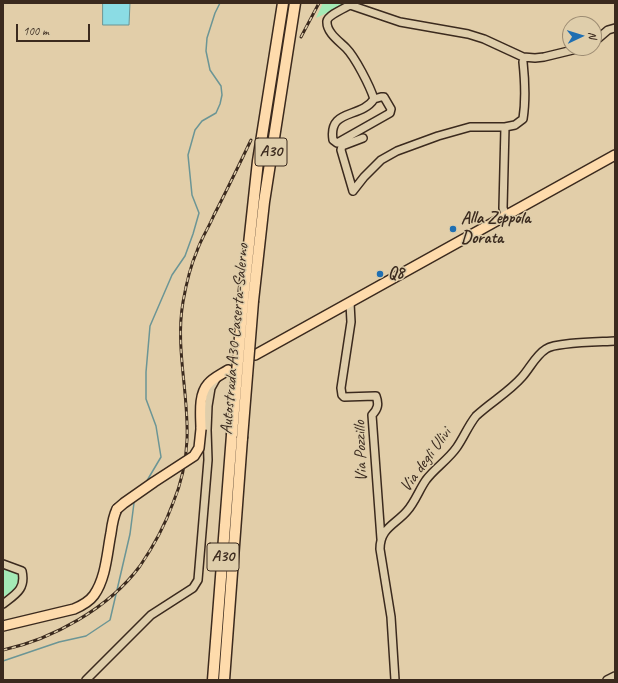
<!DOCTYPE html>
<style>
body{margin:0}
#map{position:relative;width:618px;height:683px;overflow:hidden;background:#e2cea9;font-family:Caveat,sans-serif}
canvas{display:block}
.frame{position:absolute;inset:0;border:4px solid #3b2a1e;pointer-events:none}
.north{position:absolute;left:562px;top:16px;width:40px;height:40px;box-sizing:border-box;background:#dfceab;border:1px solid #9d8c73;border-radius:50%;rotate:86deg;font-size:11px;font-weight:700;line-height:16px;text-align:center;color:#3b2a1e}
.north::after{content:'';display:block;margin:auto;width:14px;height:18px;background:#1f6fb2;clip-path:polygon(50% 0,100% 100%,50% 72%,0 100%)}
.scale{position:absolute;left:16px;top:24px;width:74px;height:18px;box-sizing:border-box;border:2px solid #3b2a1e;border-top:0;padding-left:5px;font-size:12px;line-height:14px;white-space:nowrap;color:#3b2a1e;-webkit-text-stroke:3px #dfceab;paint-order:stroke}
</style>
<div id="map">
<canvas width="618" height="683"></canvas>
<div class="frame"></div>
<div class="north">N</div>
<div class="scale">100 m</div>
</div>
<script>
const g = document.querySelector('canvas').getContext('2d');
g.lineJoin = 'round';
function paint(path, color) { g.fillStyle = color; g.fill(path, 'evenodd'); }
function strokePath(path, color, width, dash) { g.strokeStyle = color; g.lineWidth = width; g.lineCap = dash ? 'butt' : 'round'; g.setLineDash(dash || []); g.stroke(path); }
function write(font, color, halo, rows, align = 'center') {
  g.font = font + ' Caveat,sans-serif'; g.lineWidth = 3; g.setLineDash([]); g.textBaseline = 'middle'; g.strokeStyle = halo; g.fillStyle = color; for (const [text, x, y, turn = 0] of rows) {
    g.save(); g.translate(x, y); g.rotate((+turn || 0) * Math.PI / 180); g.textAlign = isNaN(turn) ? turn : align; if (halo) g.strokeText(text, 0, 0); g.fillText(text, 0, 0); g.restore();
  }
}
const green = new Path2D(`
 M323 3H346V4L316 18Z
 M3 569 15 572 19 577C18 588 13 592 3 597Z`);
const water = new Path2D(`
 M103 3H130L129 25H103Z`);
const stream = new Path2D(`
 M145 484 161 457 156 426 146 399V372L150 326 172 275 185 256 193 234 199 213 192 195 188 155 195 130 202 121 216 113 220 104 222 95 221 86 210 70 206 51 207 38 215 13 220 3
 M3 661 59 642 86 636 110 620 130 534 134 503 136 499`);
const minor = new Path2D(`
 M594 42 608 30 615 28
 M374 99 381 97H384L391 109 390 113 337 143 333 140C328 108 361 119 374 99 370 86 355 57 346 48 339 41 326 32 327 21 328 15 345 8 350 5L400 22 468 34 484 39 523 57 535 58 544 57 581 48
 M353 191 364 177 381 160 397 151 438 136 470 127H505
 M353 191 341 150 342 146 363 138
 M506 216 503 208 505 127 515 125 523 119C526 100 525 81 523 62
 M350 303 351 322 341 388 342 395 344 397 375 396H376C379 404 378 409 372 415L381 539
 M3 564 22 571C26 589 16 594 3 604
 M86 680 151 615 193 588 198 580 208 460 207 430 208 406 211 388 216 379
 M395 680 391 617 380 549C380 528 395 525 407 511 415 502 419 490 426 480 435 468 448 460 457 447 464 437 468 426 476 416 491 402 509 392 522 377 530 368 536 355 546 349 556 342 601 342 615 341
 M607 680 615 676`);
const major = new Path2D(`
 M255 355 615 155
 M201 429C201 416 198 395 208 384 213 378 222 374 228 370
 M3 626 74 609C81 606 89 602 94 595 106 578 107 553 111 533 112 525 113 517 117 509`);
const highway = new Path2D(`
 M243 300 258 161 283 3
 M253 301 264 202 295 3
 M213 680 232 435
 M224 680 242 438`);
const rail = new Path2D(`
 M301 37 319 3
 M3 650C53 639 109 608 140 566 153 547 165 525 173 503 181 484 186 462 187 440 189 394 175 348 183 302 186 285 190 267 197 251 201 239 209 227 214 215 227 190 239 165 251 140`);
const majorBridge = new Path2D(`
 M117 509 124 503 154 482 194 456 199 448 201 429`);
const highwayBridge = new Path2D(`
 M232 435 243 300
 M242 438 253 301`);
const markers = [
 [453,229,4,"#1f6fb2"],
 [380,274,4,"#1f6fb2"]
];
const shields = [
 [271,152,32],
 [223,557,32]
];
const shieldNames = [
 ["A30",271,152],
 ["A30",223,557]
];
const poiNames = [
 ["Alla Zeppola",461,219],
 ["Dorata",461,239],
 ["Q8",388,274]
];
const streetNames = [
 ["Autostrada A30 Caserta-Salerno",235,339,-85],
 ["Via Pozzillo",361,451,-92],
 ["Via degli Ulivi",426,460,-54]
];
paint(green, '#a4eab6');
paint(water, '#8bdce4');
strokePath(water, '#6b9595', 1);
strokePath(stream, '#6b9595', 1.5);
strokePath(minor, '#3b2a1e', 10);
strokePath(major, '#3b2a1e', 12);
strokePath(highway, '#3b2a1e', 13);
strokePath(minor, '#dfceab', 7);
strokePath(major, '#fedbac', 9);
strokePath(highway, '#fedbac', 10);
strokePath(rail, '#3b2a1e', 3);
strokePath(rail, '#dfceab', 1.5, [4.5]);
strokePath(majorBridge, '#3b2a1e', 12, []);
strokePath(highwayBridge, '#3b2a1e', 13, []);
strokePath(majorBridge, '#fedbac', 9);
strokePath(highwayBridge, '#fedbac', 10);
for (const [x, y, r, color] of markers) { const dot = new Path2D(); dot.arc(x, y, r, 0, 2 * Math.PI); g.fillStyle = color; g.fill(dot); strokePath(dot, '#dfceab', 1.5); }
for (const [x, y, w] of shields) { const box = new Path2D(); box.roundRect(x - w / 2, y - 14, w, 28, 3); g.fillStyle = '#dfceab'; g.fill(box); strokePath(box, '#3b2a1e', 1); }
write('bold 16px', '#3b2a1e', null, shieldNames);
write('bold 17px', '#3b2a1e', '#dfceab', poiNames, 'left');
write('17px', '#3b2a1e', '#dfceab', streetNames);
</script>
